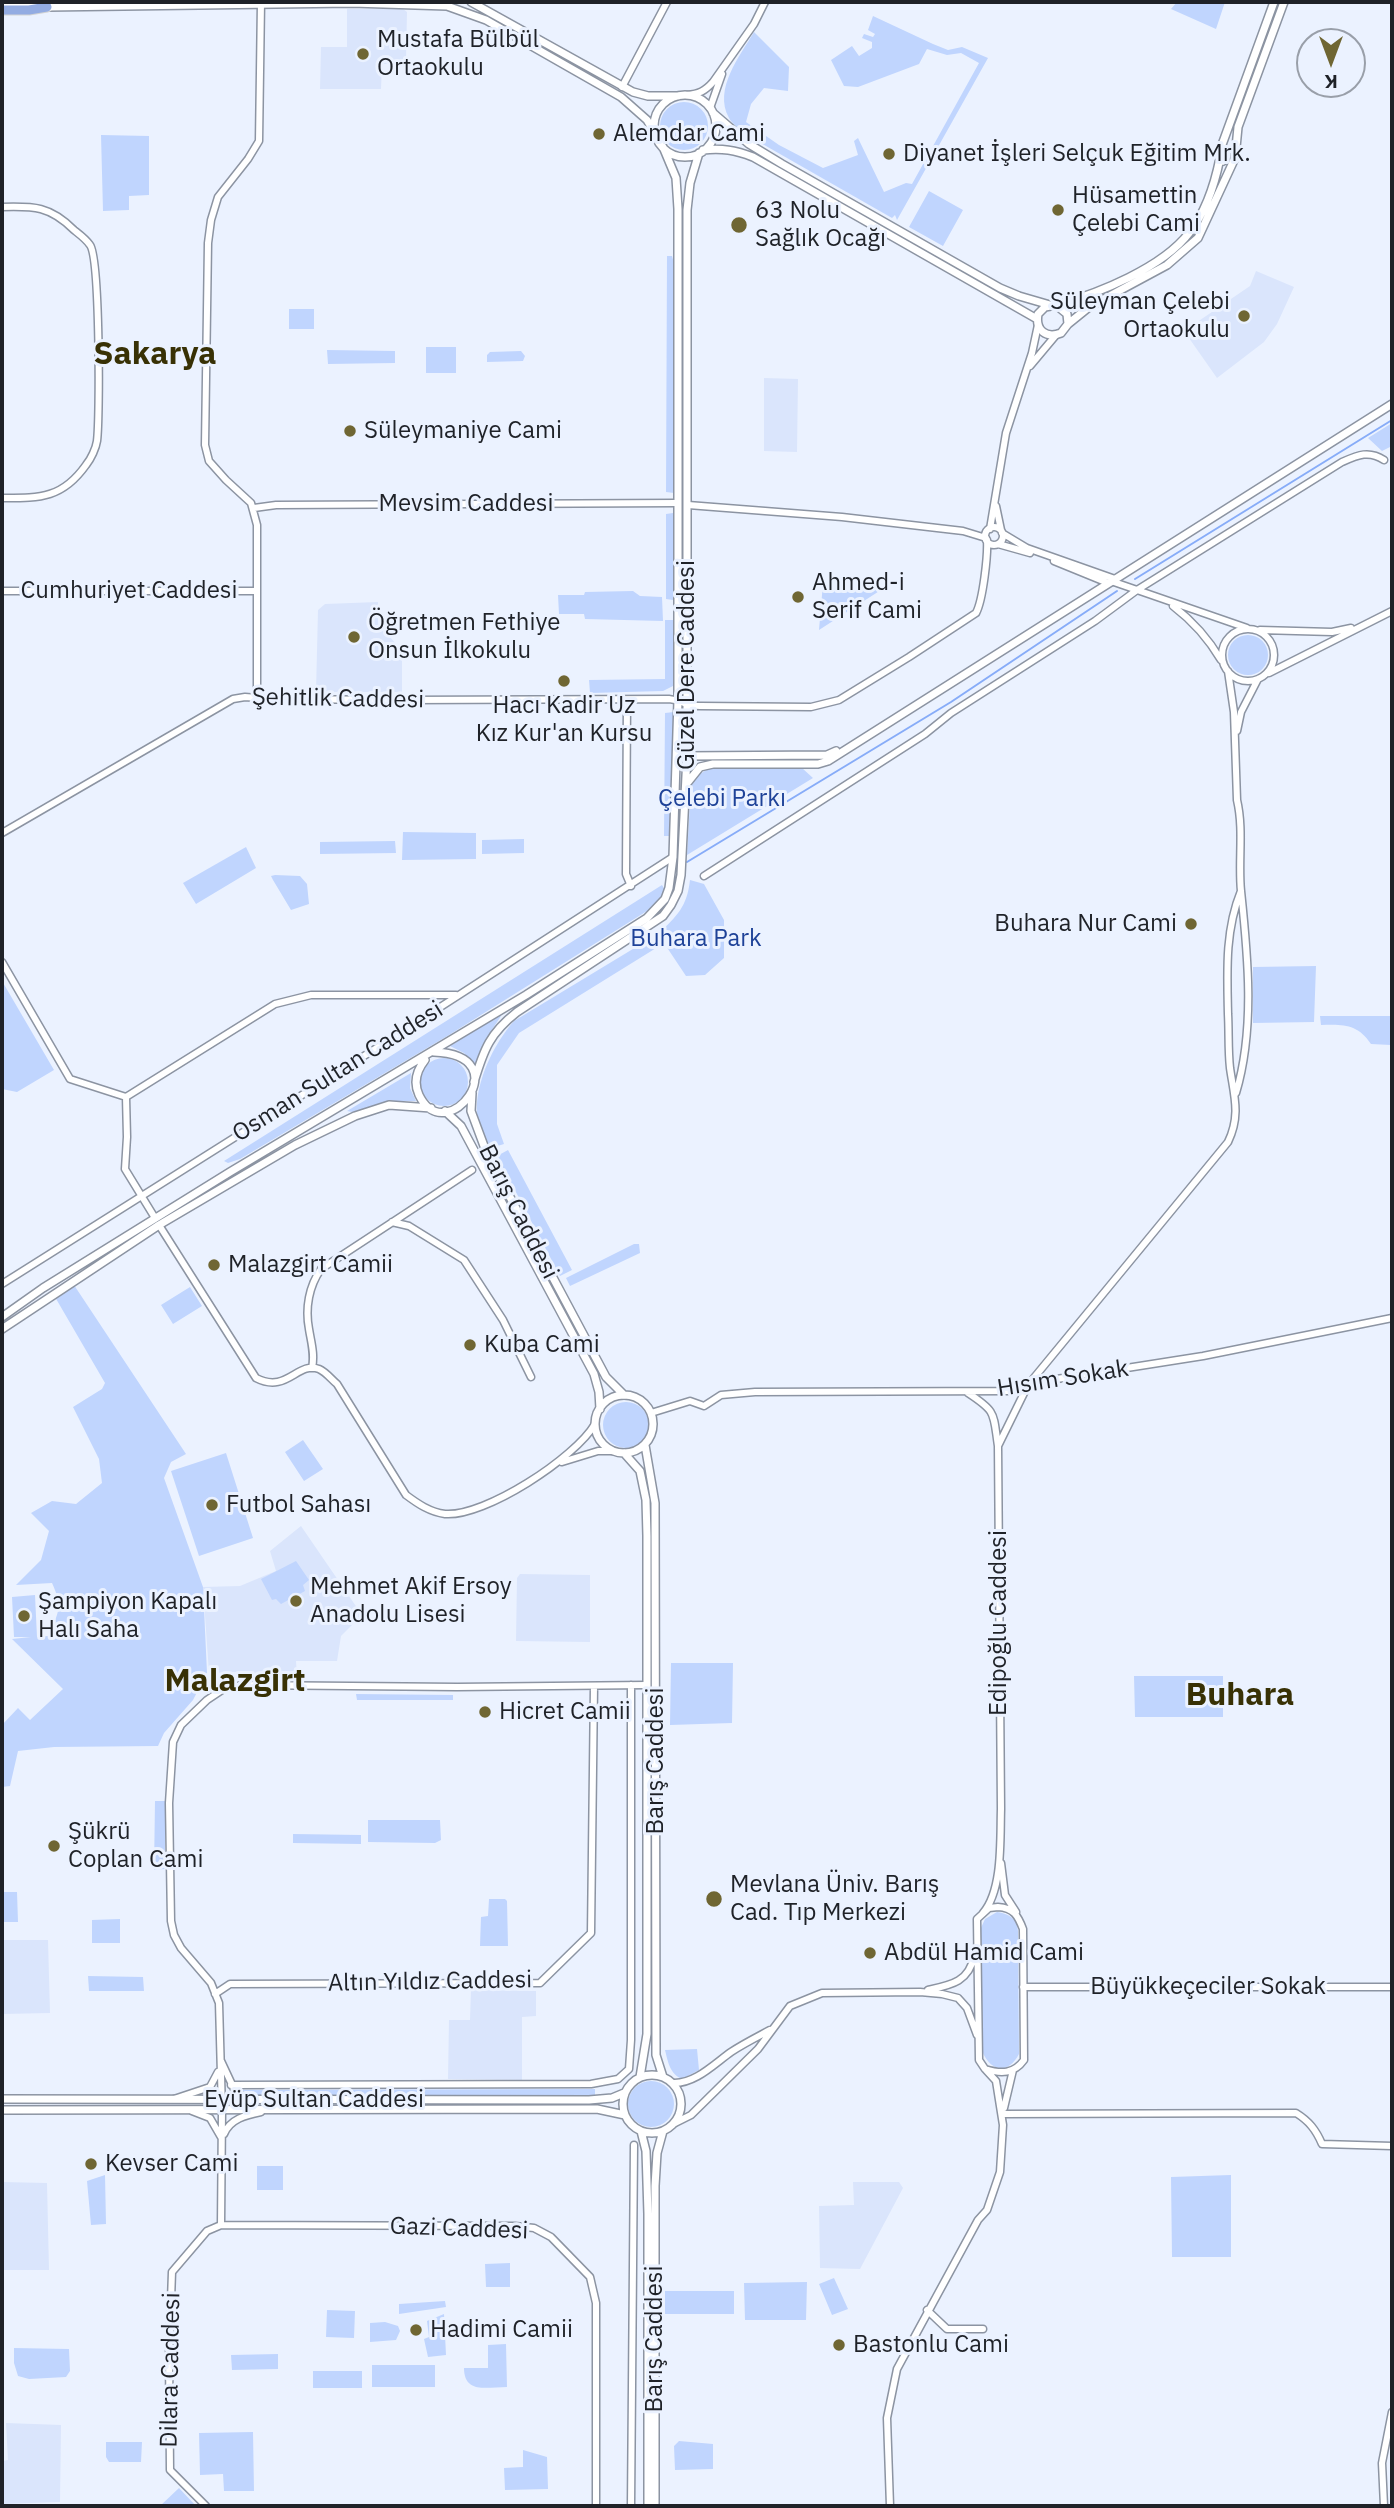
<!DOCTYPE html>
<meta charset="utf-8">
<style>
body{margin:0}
#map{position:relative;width:1394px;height:2508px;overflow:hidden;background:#ebf2ff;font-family:"IBM Plex Sans",sans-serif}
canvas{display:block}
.frame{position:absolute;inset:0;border:4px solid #1f2228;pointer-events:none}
.north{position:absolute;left:1296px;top:28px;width:70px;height:70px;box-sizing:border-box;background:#ebf2ff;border:2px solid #999fa9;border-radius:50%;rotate:180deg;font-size:19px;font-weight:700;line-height:28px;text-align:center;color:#1f2228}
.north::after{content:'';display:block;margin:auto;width:24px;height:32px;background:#6f6633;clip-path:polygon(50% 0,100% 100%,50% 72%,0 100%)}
</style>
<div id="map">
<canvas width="1394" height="2508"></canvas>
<div class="frame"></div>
<div class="north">K</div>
</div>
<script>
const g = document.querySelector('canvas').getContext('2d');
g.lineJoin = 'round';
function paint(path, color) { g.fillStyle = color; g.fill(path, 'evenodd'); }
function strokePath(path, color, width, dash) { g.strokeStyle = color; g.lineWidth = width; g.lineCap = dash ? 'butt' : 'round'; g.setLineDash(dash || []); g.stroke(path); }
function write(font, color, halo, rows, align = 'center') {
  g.font = font + ' "IBM Plex Sans",sans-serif'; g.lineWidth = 6; g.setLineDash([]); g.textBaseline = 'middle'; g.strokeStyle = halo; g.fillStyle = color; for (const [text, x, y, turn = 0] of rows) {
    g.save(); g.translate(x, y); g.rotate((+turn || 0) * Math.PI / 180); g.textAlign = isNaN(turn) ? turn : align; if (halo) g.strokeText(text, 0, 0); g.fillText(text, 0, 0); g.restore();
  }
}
const built = new Path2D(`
 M347 9H403L407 12 406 60 401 63 382 64 381 89H320L321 47H347Z
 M1256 271 1294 287 1277 324 1264 342 1217 378 1184 331 1250 286Z
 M764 378 798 379 797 452 764 451Z
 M378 602V623L402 651V692H316L318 610 325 604Z
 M301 1526 362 1615 341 1636 337 1661H296L297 1677 248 1679 239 1672 209 1673 203 1587 240 1586 276 1571 270 1551Z
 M520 1574 590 1575V1642L516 1641 517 1578Z
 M2 1940H48L50 2013 2 2014Z
 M471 1990 536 1991V2016L522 2017V2080L448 2079 449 2020H470Z
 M2 2182 47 2183 49 2270H2Z
 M853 2182H899L903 2188 860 2269 820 2268 819 2206 854 2205Z
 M6 2423 61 2425 60 2502 2 2504V2461L8 2460Z`);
const green = new Path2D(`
 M1177 2H1225L1216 29 1171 9Z
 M873 16 933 44 948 50 962 47 988 58 897 220 895 215 892 218 745 134C740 129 732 124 729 118 713 89 740 56 754 32L789 67 788 91 764 88 751 104 746 122 779 145 823 168 858 155 854 141 858 138 884 192 906 183 912 184 979 63 961 53 947 55 927 49 919 64 858 87 844 86 831 60 852 46 859 56 872 48V42L862 38 864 34 873 37 875 34 868 30Z
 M660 126a24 24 0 1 1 48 0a24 24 0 1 1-48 0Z
 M101 135 149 136V195L129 196V210L103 211Z
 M929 191 963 210 943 246 909 227Z
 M667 256H672L675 267 674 493 666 492Z
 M289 309H314V329H289Z
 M426 347H456V373H426Z
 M327 350 395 351V363L328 364Z
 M521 351 525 356 523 361 487 362V355L490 352Z
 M1392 423V446L1382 451 1368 438Z
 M673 513V600L666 599V514Z
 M823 583 884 588 819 630Z
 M633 591 640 596 662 597 663 621 585 619 584 614H559L558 595H584L585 592Z
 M665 620H674L673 686 663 691 590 693 589 680 665 679Z
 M1228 655a20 20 0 1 1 40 0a20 20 0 1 1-40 0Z
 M674 712 670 836H664L665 713Z
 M709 768H802L813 778 687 855 691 785 700 774Z
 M403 832 476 833V859L402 860Z
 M524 839V853L482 854V840Z
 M395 841 396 853 320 854V842Z
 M246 847 256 868 196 904 183 883Z
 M275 875 300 876 307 884 309 904 291 910 273 880 271 876Z
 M690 880 704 884 724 920V958L705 975 686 976 658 934C677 916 687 907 690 880Z
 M662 885 665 890 655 906 449 1035 240 1159 228 1163 224 1161Z
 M656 935 661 945 519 1033 497 1065V1124L504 1144 491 1148C459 1114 488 1050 514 1021Z
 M1316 966 1314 1022 1253 1023V967Z
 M2 981 54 1070 17 1092 2 1089Z
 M500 1015 501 1016 484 1042 474 1066 464 1053 450 1046Z
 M1320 1016H1392L1391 1045 1371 1044C1358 1024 1343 1024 1321 1025Z
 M420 1082a24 24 0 1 1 48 0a24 24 0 1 1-48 0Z
 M411 1073 410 1088 416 1101H395L352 1112 347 1111Z
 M508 1150 572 1270 560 1276 497 1156Z
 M634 1244H639L640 1253 570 1286 566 1278Z
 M74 1285 186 1454 171 1462 164 1478 203 1587 207 1673 193 1700 164 1733 158 1746 54 1747 18 1751 10 1786 2 1787V1725L18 1708 30 1720 63 1689 12 1639 31 1637H14L12 1597 35 1595 37 1637 48 1636C59 1612 63 1607 52 1583L16 1585 41 1560 49 1531 31 1513 52 1501 76 1504 102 1483 99 1459 73 1407 102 1389 105 1383 55 1297Z
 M190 1287 202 1306 173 1324 161 1305Z
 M603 1425a23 23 0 1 1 46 0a23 23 0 1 1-46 0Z
 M303 1440 323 1469 304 1481 285 1452Z
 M226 1453 253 1538 199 1556 171 1471Z
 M296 1561 309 1580 303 1585 305 1591 281 1604 276 1599 272 1600 261 1579Z
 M671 1663H733L732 1723 670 1725Z
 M1134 1676H1223V1717H1135Z
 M356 1694 453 1695V1700H357Z
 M155 1801H165V1869L154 1870Z
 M368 1820H440L441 1840 435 1843 368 1842Z
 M293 1834 361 1835V1844L293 1843Z
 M2 1892H17L18 1922H2Z
 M489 1899H505L507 1901 508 1946H480L481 1917 488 1916Z
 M997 1912C1009 1914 1017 1918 1018 1931L1019 2054C1008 2075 991 2072 982 2051L980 1930 985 1919Z
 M120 1919V1943H92V1920Z
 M88 1976 143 1977 144 1991H89Z
 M697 2049 699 2070 682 2079C670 2074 668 2062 665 2050Z
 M628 2104a23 23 0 1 1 46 0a23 23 0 1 1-46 0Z
 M595 2089V2096H250L241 2090Z
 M257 2166H283V2190H257Z
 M105 2175 106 2224 91 2225 87 2181Z
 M1231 2175V2257H1172L1171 2177Z
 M510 2263V2287H486L485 2264Z
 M834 2278 848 2309 832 2315 819 2284Z
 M807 2282 806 2320H745L744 2283Z
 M665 2291H734V2314H665Z
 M445 2301 446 2307 399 2314V2304Z
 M327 2310 355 2311 354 2338 326 2337Z
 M444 2314 446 2355 428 2357 424 2339 429 2337 427 2321Z
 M385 2322 398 2326 400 2331 396 2340 370 2342V2323Z
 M506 2344 507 2387C487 2387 464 2394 464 2368H488V2345Z
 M14 2348 69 2349 70 2371 66 2377 29 2379 18 2376 14 2363Z
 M278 2354V2369L232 2370 231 2355Z
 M372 2365H435V2387H372Z
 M313 2371H362V2388H313Z
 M253 2432 254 2491H224L223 2474 200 2475 199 2433Z
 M679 2441 713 2444V2469L675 2470 674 2446Z
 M106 2442H142L141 2462H109L106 2457Z
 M523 2450 547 2457 548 2489 505 2490 504 2468 523 2467Z
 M179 2488 196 2506H160Z`);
const stream = new Path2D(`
 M1135 579 1392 420
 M687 862 951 702 1117 591`);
const tertiary = new Path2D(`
 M622 87 667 2
 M687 95C699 94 705 91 713 82L754 24 765 2
 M710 108 722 74
 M2 207C34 206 50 206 74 230 79 234 86 239 90 245 100 259 100 417 97 441 96 448 91 459 86 465 62 499 39 498 2 498
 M1030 366 1056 335
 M688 505 842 517 963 531 986 538
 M996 506 1001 530
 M254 508 276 505 678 503
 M985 536a9 9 0 1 1 18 0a9 9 0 1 1-18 0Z
 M990 529 1006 433 1032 353 1038 325
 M1002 533 1027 548 1115 579
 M998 544 1030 553
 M1054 561 1108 583
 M1111 581 1247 628
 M2 591H257
 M1173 606C1194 622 1208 638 1221 660
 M1222 655a26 26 0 1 1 52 0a26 26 0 1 1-52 0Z
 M1260 630 1332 632 1351 628
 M1228 671 1234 712 1237 800C1244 830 1238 861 1241 891 1248 957 1255 1029 1236 1093
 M1269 673 1392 611
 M257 698V525L251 503 226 480 209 461 205 445 208 243 211 220 218 197 248 159 259 141 261 2
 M627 700 626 874 631 886
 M1237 731 1241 712 1258 679
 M2 833 233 699 245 697 270 699 406 700 669 699C682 700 685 706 700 706L811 707 839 700 909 657 976 613C983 600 988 555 987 540
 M704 876 925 734 951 713 1095 621 1137 590 1342 462C1358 455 1369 450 1384 460
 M2 962 70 1079 126 1097 127 1137 125 1169 155 1218
 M126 1097 275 1004 311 995H456
 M392 1222 409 1226 464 1260 503 1320 531 1377
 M159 1225 256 1378C287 1394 297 1361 319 1369 326 1372 331 1379 337 1384L406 1495C418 1504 430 1512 445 1514 485 1517 575 1458 595 1424
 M2 1284 383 1044 673 857
 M312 1368C315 1354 311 1342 309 1329 305 1308 309 1286 321 1269L472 1170
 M968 1393C997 1412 993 1413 998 1446
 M651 1413 690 1401 704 1406 721 1395 755 1392 1010 1391 1044 1381 1203 1356 1392 1318
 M562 1462 598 1451H613
 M1001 1863 1005 1895 1016 1912
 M998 1907C1014 1908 1018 1916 1023 1929L1024 2060C1014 2074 1001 2074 985 2069L979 2060 977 1919 989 1908Z
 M983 1913C1003 1890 1000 1839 1001 1809L998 1446 1028 1385 1228 1142C1241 1115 1234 1096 1230 1068 1228 1050 1229 1032 1228 1014 1227 971 1225 930 1241 891
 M1023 1987H1392
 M928 1990C951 1985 969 1982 974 1956
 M215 1994 230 1984 540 1983 591 1933 594 1686
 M221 2061 235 2091 248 2099
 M673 2083C695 2084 714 2064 731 2052 743 2044 757 2037 770 2030
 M231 2085 591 2084 618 2079 629 2069 631 2040V1685
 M174 2099 210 2087 218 2072
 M1004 2108 1013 2070
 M192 2111 210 2118 221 2137
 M1003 2114 1296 2113C1309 2121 1316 2130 1322 2144L1392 2146
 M675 2123 691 2115 758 2049 790 2006 822 1993 920 1992 942 1994 958 1998 967 2008 977 2035
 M224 2134C230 2119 246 2115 261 2112
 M221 2225 222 2111 219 2003 211 1983 181 1948 174 1935 171 1921 169 1803 173 1742 181 1725 207 1700 225 1688 244 1685 457 1687 647 1685
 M927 2310 947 2329H983
 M206 2506 170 2470 169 2356 172 2272 207 2231 221 2225 515 2226 534 2228 551 2237 590 2277 596 2303V2506
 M631 2506 634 2145
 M890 2506 887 2418 897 2369 978 2220 987 2210 1000 2172 1003 2125 996 2081 985 2069
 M1384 2506 1382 2463 1392 2412`);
const secondary = new Path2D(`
 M471 2 633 92 648 96H678
 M2 4 47 7 352 3 447 6 486 20 621 97 647 120 656 135
 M654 126a31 31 0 1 1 62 0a31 31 0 1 1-62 0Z
 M713 113 749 144 782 164 1000 288 1019 296 1050 305
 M703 150C722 148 735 150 753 157L1037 319
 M1223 161 1219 153 1274 2
 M1057 305C1099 293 1162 268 1189 233 1205 213 1215 183 1220 158
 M1068 324 1067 314 1056 305 1045 307 1038 314C1035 330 1046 339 1061 333L1068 324 1089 307 1167 265 1198 238 1235 158 1238 127 1284 2
 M687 756 827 755 836 751
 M688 782 700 767 713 764H818L828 761 1392 404
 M425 1060C417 1070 413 1082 419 1095 446 1151 521 1055 434 1052
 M474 1082C484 1049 490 1033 517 1012L663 916 671 905 678 891 681 875 687 756V210L690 183 699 153
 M472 1093 471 1111 487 1154 606 1377 624 1395
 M445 1111 461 1126 594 1374 599 1392 600 1409
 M2 1317 43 1288 230 1172 526 995 647 918 665 899 669 888 673 857 678 700V209L676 178 663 147
 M2 1329 159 1225 295 1145 355 1116 389 1105 431 1108
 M595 1424a29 29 0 1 1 58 0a29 29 0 1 1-58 0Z
 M645 1445 655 1503 656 2055 663 2077
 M624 1453 640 1471 646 1500 647 1536V2034L640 2077
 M623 2104a29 29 0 1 1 58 0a29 29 0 1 1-58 0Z
 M2 2099 589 2100 612 2098 624 2093
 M2 2110 597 2109 625 2115
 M641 2131 646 2151 648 2214V2506
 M655 2506V2186L657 2153 663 2131`);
const trunk = new Path2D(`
 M2 10H29L47 7`);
const markers = [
 [363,54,7,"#6f6633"],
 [599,134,7,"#6f6633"],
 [889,154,7,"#6f6633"],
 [1058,210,7,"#6f6633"],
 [739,225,9,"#6f6633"],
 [1244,316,7,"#6f6633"],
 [350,431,7,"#6f6633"],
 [798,597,7,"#6f6633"],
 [354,637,7,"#6f6633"],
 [564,681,7,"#6f6633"],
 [1191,924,7,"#6f6633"],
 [214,1265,7,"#6f6633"],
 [470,1345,7,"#6f6633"],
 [212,1505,7,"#6f6633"],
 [296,1601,7,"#6f6633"],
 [24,1616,7,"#6f6633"],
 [485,1712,7,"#6f6633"],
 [54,1846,7,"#6f6633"],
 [714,1899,9,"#6f6633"],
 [870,1953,7,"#6f6633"],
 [91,2164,7,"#6f6633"],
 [416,2330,7,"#6f6633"],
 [839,2345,7,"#6f6633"]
];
const poiNames = [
 ["Mustafa Bülbül",377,40],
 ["Ortaokulu",377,68],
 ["Alemdar Cami",613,134],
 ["Diyanet İşleri Selçuk Eğitim Mrk.",903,154],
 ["Hüsamettin",1072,196],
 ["Çelebi Cami",1072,224],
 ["63 Nolu",755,211],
 ["Sağlık Ocağı",755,239],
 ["Süleyman Çelebi",1230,302,"right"],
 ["Ortaokulu",1230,330,"right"],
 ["Süleymaniye Cami",364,431],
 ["Ahmed-i",812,583],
 ["Serif Cami",812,611],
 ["Öğretmen Fethiye",368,623],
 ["Onsun İlkokulu",368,651],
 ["Hacı Kadir Uz",564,706,"center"],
 ["Kız Kur'an Kursu",564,734,"center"],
 ["Buhara Nur Cami",1177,924,"right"],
 ["Malazgirt Camii",228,1265],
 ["Kuba Cami",484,1345],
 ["Futbol Sahası",226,1505],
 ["Mehmet Akif Ersoy",310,1587],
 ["Anadolu Lisesi",310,1615],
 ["Şampiyon Kapalı",38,1602],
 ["Halı Saha",38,1630],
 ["Hicret Camii",499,1712],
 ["Şükrü",68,1832],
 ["Coplan Cami",68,1860],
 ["Mevlana Üniv. Barış",730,1885],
 ["Cad. Tıp Merkezi",730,1913],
 ["Abdül Hamid Cami",884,1953],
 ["Kevser Cami",105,2164],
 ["Hadimi Camii",430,2330],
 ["Bastonlu Cami",853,2345]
];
const streetNames = [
 ["Mevsim Caddesi",466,504],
 ["Cumhuriyet Caddesi",129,591],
 ["Güzel Dere Caddesi",687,665,-90],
 ["Şehitlik Caddesi",338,699,1],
 ["Osman Sultan Caddesi",338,1072,-32],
 ["Barış Caddesi",518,1212,63],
 ["Hısım Sokak",1063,1379,-9],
 ["Edipoğlu Caddesi",999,1623,-90],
 ["Barış Caddesi",656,1761,-90],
 ["Altın Yıldız Caddesi",430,1982,-1],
 ["Büyükkeçeciler Sokak",1208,1987],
 ["Eyüp Sultan Caddesi",314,2100],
 ["Gazi Caddesi",459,2229,2],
 ["Barış Caddesi",655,2339,-90],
 ["Dilara Caddesi",171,2370,-89]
];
const parkNames = [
 ["Çelebi Parkı",722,799],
 ["Buhara Park",696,939]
];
const districtNames = [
 ["Sakarya",155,355],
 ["Malazgirt",235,1682],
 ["Buhara",1240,1696]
];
paint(built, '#dae5fc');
paint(green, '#c0d5fe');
strokePath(stream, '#87acf8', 2);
strokePath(tertiary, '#8c94a2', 9);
strokePath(secondary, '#8c94a2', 10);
strokePath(trunk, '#d2d3d4', 11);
strokePath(tertiary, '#fff', 6);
strokePath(secondary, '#fff', 7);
strokePath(trunk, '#93ace2', 9);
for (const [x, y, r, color] of markers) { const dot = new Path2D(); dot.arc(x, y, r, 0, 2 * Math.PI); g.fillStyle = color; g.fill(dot); strokePath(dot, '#ebf2ff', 2.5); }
write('24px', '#1f2228', '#ebf2ff', poiNames, 'left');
write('24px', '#1f2228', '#ebf2ff', streetNames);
write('24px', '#1e4298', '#ebf2ff', parkNames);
write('bold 32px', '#383105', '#ebf2ff', districtNames);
</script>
